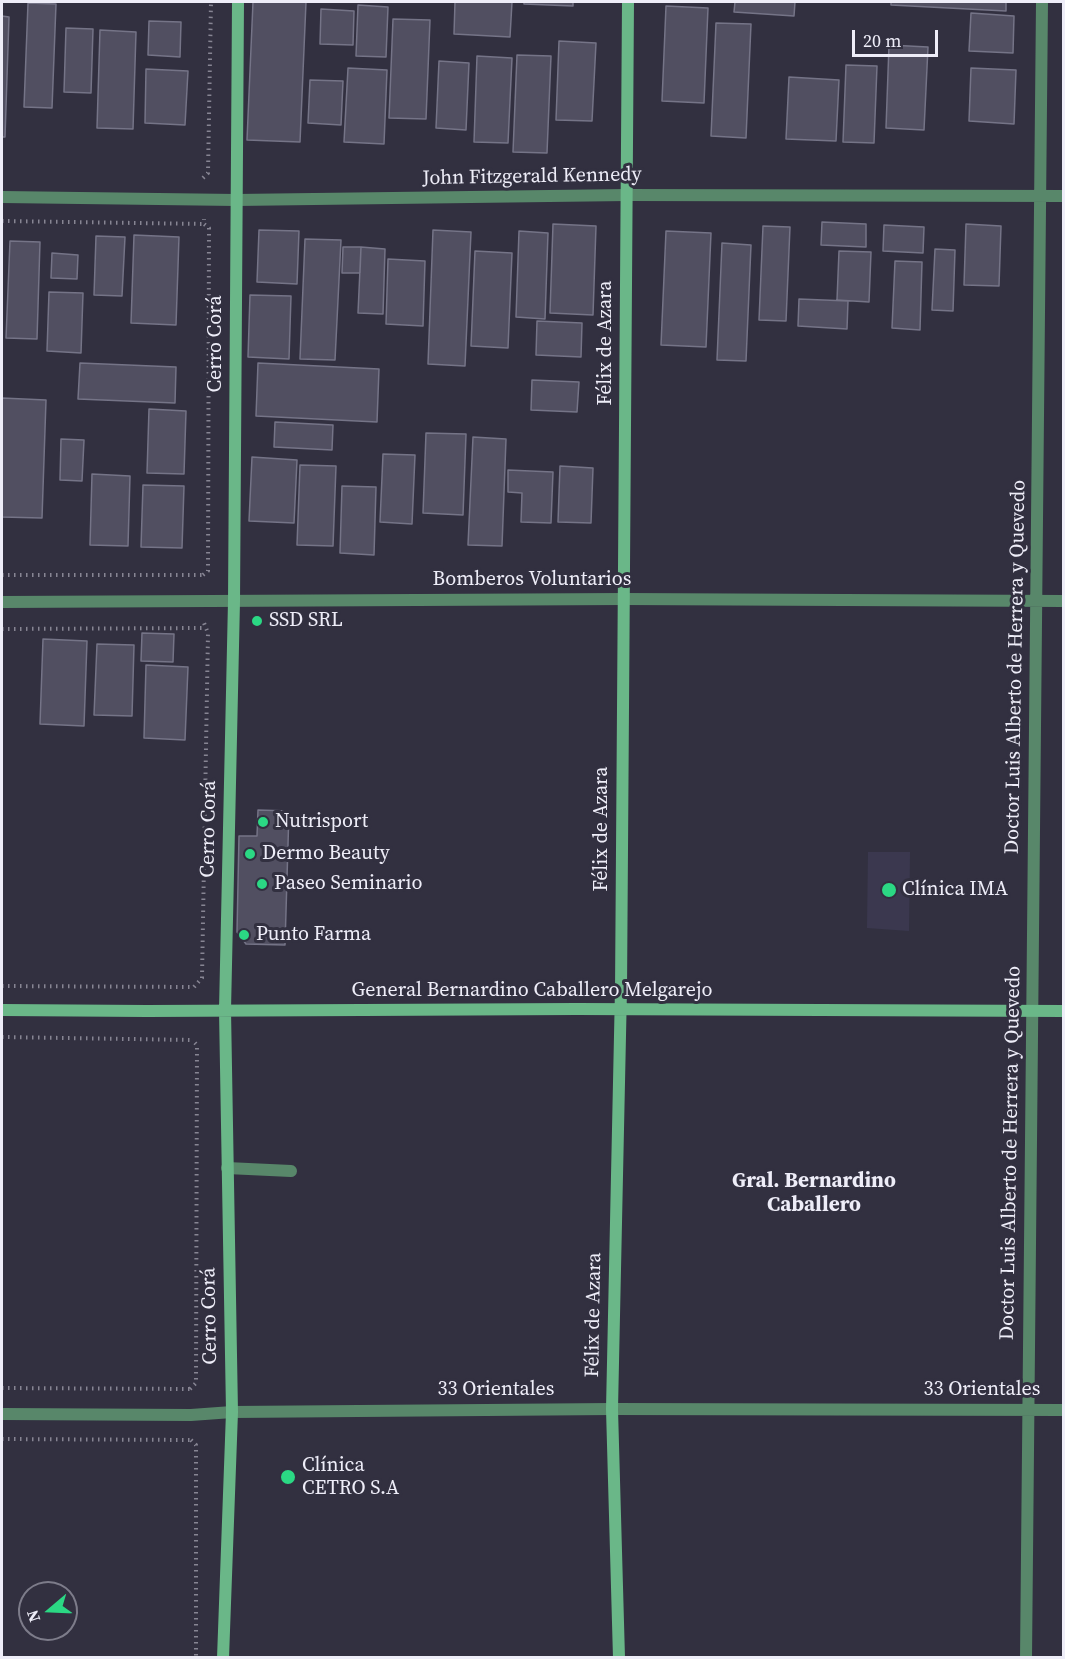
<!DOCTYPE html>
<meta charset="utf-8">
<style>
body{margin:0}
#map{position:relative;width:1065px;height:1659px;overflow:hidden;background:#323040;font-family:"Source Serif 4",serif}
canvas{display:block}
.frame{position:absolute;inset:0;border:3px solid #eeedf8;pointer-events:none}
.north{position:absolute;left:18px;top:1581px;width:60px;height:60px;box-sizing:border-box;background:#323040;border:2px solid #7d7c8a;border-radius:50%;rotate:251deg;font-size:16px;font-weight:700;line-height:24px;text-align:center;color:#eeedf8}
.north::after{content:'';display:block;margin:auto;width:21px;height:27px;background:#2bd884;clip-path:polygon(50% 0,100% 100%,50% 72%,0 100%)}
.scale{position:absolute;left:852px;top:30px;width:86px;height:27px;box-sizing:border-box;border:3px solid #eeedf8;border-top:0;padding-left:8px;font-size:18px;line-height:21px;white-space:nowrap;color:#eeedf8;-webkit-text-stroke:4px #323040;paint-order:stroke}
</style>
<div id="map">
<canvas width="1065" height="1659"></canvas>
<div class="frame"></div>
<div class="north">N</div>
<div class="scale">20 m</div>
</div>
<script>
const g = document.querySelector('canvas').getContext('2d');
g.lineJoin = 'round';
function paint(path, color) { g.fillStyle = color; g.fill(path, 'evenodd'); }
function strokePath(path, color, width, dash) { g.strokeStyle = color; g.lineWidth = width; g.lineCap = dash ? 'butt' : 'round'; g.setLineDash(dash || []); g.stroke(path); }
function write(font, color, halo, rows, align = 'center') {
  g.font = font + ' "Source Serif 4",serif'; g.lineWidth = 6; g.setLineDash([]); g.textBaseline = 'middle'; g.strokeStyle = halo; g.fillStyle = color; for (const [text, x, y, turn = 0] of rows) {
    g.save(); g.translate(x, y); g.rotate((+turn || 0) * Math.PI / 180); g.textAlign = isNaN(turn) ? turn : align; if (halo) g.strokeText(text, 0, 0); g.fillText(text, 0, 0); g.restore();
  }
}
const built = new Path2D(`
 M868 852H910L909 931 867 928Z`);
const building = new Path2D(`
 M253 2H306L300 142 247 140Z
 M455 2H512L510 37 454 34Z
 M524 2H573V6L524 4Z
 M735 2H795L794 16 734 12Z
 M891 2H1006V11L891 5Z
 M28 3 56 4 52 108 24 107Z
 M358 5 388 7 386 57 356 56Z
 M666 6 708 8 704 103 662 101Z
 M321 9 354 11 353 45 320 44Z
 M971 13 1014 16 1013 53 969 51Z
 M2 16 9 17 5 137H2Z
 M393 19 430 20 426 119 389 118Z
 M149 21 181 22 180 57 148 55Z
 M716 23 751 24 746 138 711 136Z
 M66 28 93 29 91 93 64 92Z
 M100 30 136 32 133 129 97 128Z
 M559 41 596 43 592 121 556 120Z
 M889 45 928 47 924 130 886 128Z
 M517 55 551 56 547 153 513 152Z
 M477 56 512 58 508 143 474 142Z
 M439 61 469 63 466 130 436 128Z
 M846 65 877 66 874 143 843 142Z
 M348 68 387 70 384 144 344 142Z
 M971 68 1016 70 1014 124 969 121Z
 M146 69 188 71 185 125 145 123Z
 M789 77 839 80 836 141 786 139Z
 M310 80 343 81 341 125 308 123Z
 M822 222 866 224V247L821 245Z
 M553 224 596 226 593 315 550 313Z
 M966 224 1001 226 999 286 964 285Z
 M884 225 924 227 923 253 883 251Z
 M763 226 790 227 786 321 759 320Z
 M259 230 299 231 297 284 257 282Z
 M433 230 471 232 465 366 428 364Z
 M519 231 548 233 545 319 516 317Z
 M666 231 711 233 706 347 661 345Z
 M134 235 179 237 176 325 131 323Z
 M96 236 125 237 122 296 94 295Z
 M305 239 341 240 335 360 300 359Z
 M10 241 40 242 37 339 6 338Z
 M722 243 751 245 746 361 717 360Z
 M343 247H361L360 273H342Z
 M361 247 385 249 383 314 358 313Z
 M935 249 955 250 953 311 932 310Z
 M475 251 512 253 508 348 471 346Z
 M839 251 871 252 869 302 837 300Z
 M52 253 78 255 77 279 51 278Z
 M388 259 425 261 423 326 386 324Z
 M895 261 922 262 920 330 892 328Z
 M49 292 83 293 81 353 47 351Z
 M250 295 291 296 289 359 248 357Z
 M799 299 848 301 847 329 798 326Z
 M537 321 582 323 581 357 536 355Z
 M80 363 176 367 175 403 78 399Z
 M258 363 379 369 377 422 256 416Z
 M532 380 579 382 577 412 531 410Z
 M2 398 46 400 42 518 2 517Z
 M149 409 186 411 184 474 147 473Z
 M275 422 333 425 332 450 274 447Z
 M426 433 466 434 463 515 423 513Z
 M473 437 506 439 502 546 468 545Z
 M61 439 84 440 82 481 60 480Z
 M383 454 415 455 412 524 380 522Z
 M252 457 297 460 294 523 249 521Z
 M300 465 336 466 333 546 297 545Z
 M560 466 593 468 591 523 558 522Z
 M508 470 553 472 551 523 521 522 522 493 508 492Z
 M92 474 130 476 128 546 90 545Z
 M143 485 184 486 182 548 141 547Z
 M342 486 376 487 374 555 340 553Z
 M142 633 174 634 173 662 141 661Z
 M43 639 87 641 84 726 40 724Z
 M97 644 134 645 132 716 94 715Z
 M146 665 188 667 185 740 144 738Z
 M258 810 289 811 285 945 246 944 237 932 239 836H257Z`);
const path = new Path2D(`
 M203 178 208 173 211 2
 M2 221 204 224
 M2 575H203
 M203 575 208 571 209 228 204 224V219
 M2 629 205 628
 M2 986 194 987
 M194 987 202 978 208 633 204 623
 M2 1037 192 1040
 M2 1388 190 1389
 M190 1389 196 1383 197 1045 192 1040
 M2 1439 191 1440
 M191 1440 196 1445V1658`);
const lane = new Path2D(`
 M227 1168 291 1171`);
const street = new Path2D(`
 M2 197 236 200 627 195 1064 196
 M2 602 624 599 1064 601
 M2 1414 191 1415 232 1412 612 1409 1064 1410
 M1026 1658 1042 2`);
const secondary = new Path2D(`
 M2 1010 147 1011 577 1009 1064 1011
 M223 1658 232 1412 225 1010 234 601 238 2
 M619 1658 612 1409 621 989 628 2`);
const markers = [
 [257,621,6,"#2bd884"],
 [263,822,6,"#2bd884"],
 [250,854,6,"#2bd884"],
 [262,884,6,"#2bd884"],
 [889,890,8,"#2bd884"],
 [244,935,6,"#2bd884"],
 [288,1477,8,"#2bd884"]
];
const streetNames = [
 ["John Fitzgerald Kennedy",532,177,-1],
 ["Félix de Azara",606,343,-90],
 ["Cerro Corá",216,344,-90],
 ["Bomberos Voluntarios",532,580],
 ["Doctor Luis Alberto de Herrera y Quevedo",1016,667,-89],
 ["Cerro Corá",209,829,-89],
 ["Félix de Azara",602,829,-90],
 ["General Bernardino Caballero Melgarejo",532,991],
 ["Doctor Luis Alberto de Herrera y Quevedo",1011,1153,-89],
 ["Félix de Azara",594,1315,-89],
 ["Cerro Corá",210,1316,-91],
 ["33 Orientales",496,1390],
 ["33 Orientales",982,1390]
];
const poiNames = [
 ["SSD SRL",269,621],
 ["Nutrisport",275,822],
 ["Dermo Beauty",262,854],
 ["Paseo Seminario",274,884],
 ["Clínica IMA",902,890],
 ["Punto Farma",256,935],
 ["Clínica",302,1466],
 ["CETRO S.A",302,1489]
];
const neighbourhoodNames = [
 ["Gral. Bernardino",814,1182],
 ["Caballero",814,1206]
];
paint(built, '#3b384f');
paint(building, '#514f61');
strokePath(building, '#757487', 1.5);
strokePath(path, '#878593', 4, [1.5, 4.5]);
strokePath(lane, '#58876a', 12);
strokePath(street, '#58876a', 12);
strokePath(secondary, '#6ab788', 12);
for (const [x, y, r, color] of markers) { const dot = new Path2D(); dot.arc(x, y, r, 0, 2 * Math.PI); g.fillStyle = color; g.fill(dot); strokePath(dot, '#323040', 2); }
write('20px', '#eeedf8', '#323040', streetNames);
write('20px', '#eeedf8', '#323040', poiNames, 'left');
write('bold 21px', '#eeedf8', '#323040', neighbourhoodNames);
</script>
